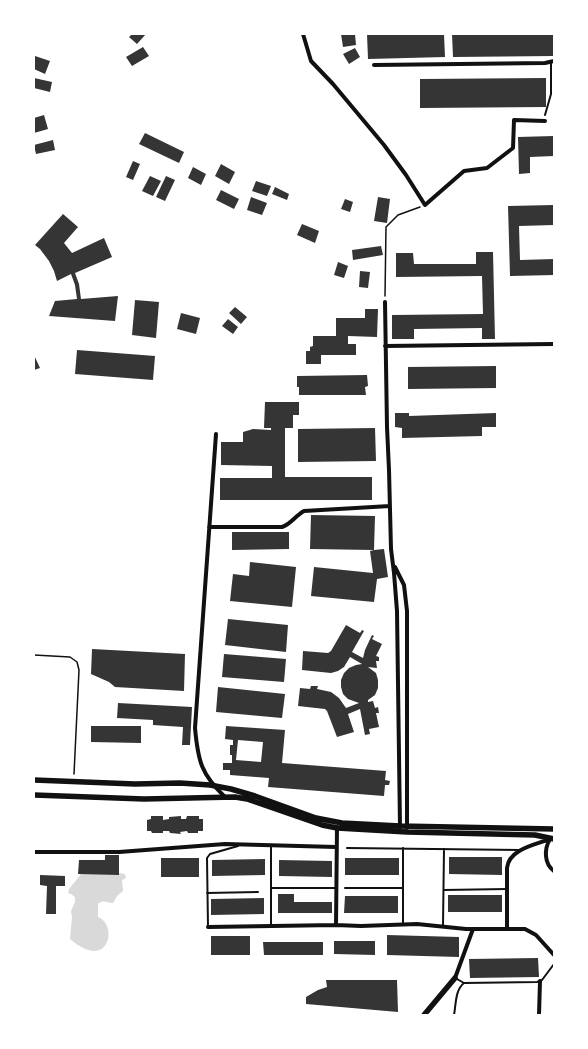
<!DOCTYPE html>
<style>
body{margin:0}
#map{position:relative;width:588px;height:1049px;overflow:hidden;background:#fff;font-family:"DM Sans",sans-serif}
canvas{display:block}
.frame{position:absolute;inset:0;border:35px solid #fff;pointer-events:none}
</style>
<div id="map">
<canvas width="588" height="1049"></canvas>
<div class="frame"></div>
</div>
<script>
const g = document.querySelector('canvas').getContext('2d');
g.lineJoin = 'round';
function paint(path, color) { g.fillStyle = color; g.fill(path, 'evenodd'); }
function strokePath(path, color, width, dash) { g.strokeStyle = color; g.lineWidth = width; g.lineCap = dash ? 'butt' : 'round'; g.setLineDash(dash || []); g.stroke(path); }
const water = new Path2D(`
 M119 873 125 874 126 878 122 880 123 891 117 896 113 903C107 903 104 899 98 904V917C118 924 110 973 70 939L72 917 71 911 75 902V897L71 894 68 893 69 889 81 874Z`);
const building = new Path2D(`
 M132 34H146L137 44 129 37Z
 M341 34H355L356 45 343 47Z
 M367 34H444L445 57 368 59Z
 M452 34H554V56L453 57Z
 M143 47 149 56 132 66 126 57Z
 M355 48 360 57 349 64 343 54Z
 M35 56 50 61 45 74 34 69V59Z
 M34 78 52 82 50 92 34 88Z
 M546 78V107L420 108V79Z
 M44 115 48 129 34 133V118Z
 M145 133 184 152 179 163 139 144Z
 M554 136V156L530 157V173L519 174 518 137Z
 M53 140 55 150 36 154 34 145Z
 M133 161 140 164 133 180 126 177Z
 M221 164 235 172 229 184 215 176Z
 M193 167 206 174 201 185 188 178Z
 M150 176 161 181 153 196 142 191Z
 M166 176 175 180 165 201 156 197Z
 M256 181 271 186 267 196 252 191Z
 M275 187 289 194 287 200 272 194Z
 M221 190 239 199 234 209 216 200Z
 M251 197 267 203 262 215 247 210Z
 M378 197 390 199 387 223 374 221Z
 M345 199 353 202 350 212 341 209Z
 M554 205V225L519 226 520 260 554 259V275L510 276 508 206Z
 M63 214 78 227 64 243 72 253 104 238 112 257 75 273 79 284 81 299 118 296 115 321 49 316 55 301 77 299 75 285 71 274 57 281 54 271 49 261 40 249 35 245Z
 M302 224 319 231 315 243 297 235Z
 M381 246 383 255 353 260 352 250Z
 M476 252H493L495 339H482V328L414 329V339H392V315L483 314 482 276 396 277V253H413L414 264H476Z
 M338 262 348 266 344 278 334 275Z
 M360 271 370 272 368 288 359 287Z
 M135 300 159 302 156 338 132 335Z
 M235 307 247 317 241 324 229 313Z
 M365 309H378L377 337 348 336V344H356V355H321V364H306V351H310V347L313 346V336H336V318H365Z
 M181 313 200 318 196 334 177 329Z
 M228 319 238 327 233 334 222 326Z
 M77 350 155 356 153 380 75 374Z
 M34 355 40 368 34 370Z
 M496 366V388L408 389V367Z
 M367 375 368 386 365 387 366 395H299V387H297V376Z
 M265 402H299V415H293V428H285V477H372V500H220V478H272V466L221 465V442H243V432L253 429 271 430V428H264Z
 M395 413H409V416L496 413V427H482V436L402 438V428L395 427Z
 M375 428 376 461 298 462V429Z
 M311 515 375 516 374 550 384 549 388 577 377 579 374 602 311 596 314 567 373 573 370 551 374 550 310 549Z
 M232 532H289V549L232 550Z
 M250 562 296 567 292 607 230 601 233 574 249 576Z
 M228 619 288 625 286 652 225 645Z
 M346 625 360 633 362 630 364 631 352 652 363 658 365 650 372 635 374 636 372 639 382 644 376 656 379 657V661H376L377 668 368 667 376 673 378 680V688L375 695 368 700V702L373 701 375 708 378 707 379 713H376L379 727 369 729 370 734 365 735 360 709 348 714 354 732 337 737 327 711 325 709 298 706 300 688 310 689 311 686H318L317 689 331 692 339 698 346 708 359 703 348 699 343 694 341 687V680L344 673 349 668 356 665 362 664 350 657 344 667 338 671 331 673 302 670 303 651 328 653 331 651Z
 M92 649 185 654 184 691 115 687 109 682 91 674Z
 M224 654 286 659 284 682 222 677Z
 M218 687 285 694 282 718 216 712Z
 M118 703 192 707 190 745H182L183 727 153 725V720L117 718Z
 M91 726H141V743L91 742Z
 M226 726 285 730 282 763 386 771 385 780 390 781 389 785H385L384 796 268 787 269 778 230 775V770H223V763H232V755H230V745H233V740L225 739ZM238 740 263 742 261 762 236 760Z
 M151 816H163V820L169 819V817L181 816V819H186L187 816H199V819H203V831H198V833H188L187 831 180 832 181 834 170 833 169 831H163V833H152L151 831H147V820L151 819Z
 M105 855H119V875L78 874 79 860H105Z
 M449 857H502V875L449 874Z
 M161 858H199V877H161Z
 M345 858H399V875H345Z
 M265 859V875L212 876V860Z
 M279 860 332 861V877L279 876Z
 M40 875 65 876V886H56V914H46L47 886 40 885Z
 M278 894H294V902H332V913H278Z
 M448 895H502V912H448Z
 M345 896H398V913H344Z
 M264 898V914L211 915V899Z
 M387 935 459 937V957L387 955Z
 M211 936H250V955H211Z
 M334 941H375V955L334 954Z
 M263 942H323V955H264Z
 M538 958 539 977 470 978 469 959Z
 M326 980H397L398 1012 306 1004V997L318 990 327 987Z`);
const path = new Path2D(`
 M385 296 386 227 398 215 420 207
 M34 655 70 657 77 662 79 670 74 774`);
const service = new Path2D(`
 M545 115 551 94V62
 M271 845V925
 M347 848 520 850
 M403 848V925
 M271 888H336
 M345 888H403
 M444 890 507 889
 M207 893 258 892
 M443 925 444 849
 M208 927 207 858 210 854 238 846
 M457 979 464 983 537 982 542 980 554 964
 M454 1015C456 1005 455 990 464 983`);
const minor = new Path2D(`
 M303 34 311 61 333 84 384 145 406 175 425 205 464 171 487 168 513 148 514 120 545 121
 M374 65 545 63 554 61
 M385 302 387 427 389 470 391 549 394 573 397 611 400 827
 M385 346 554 344
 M216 434 195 728C198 761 201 774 225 797
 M209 527H282C291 524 295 516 304 511L390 506
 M395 567 404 585 407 611V828
 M337 827 336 925 361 926 417 924 466 929H525L536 935 554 955
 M550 839C544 849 544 864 554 871
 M34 852H119L225 844 336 847
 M208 927 336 925
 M507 929V868C509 849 535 845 550 839
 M455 978 473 929
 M539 1015 540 981`);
const tertiary = new Path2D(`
 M34 780 135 784 180 783 210 785 231 789 255 796 316 818 342 823 400 826 554 829
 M34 795 144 799 235 797 247 799 322 825 337 828 407 832 535 835 554 839
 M424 1015 455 978`);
paint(water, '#d9d9d9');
paint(building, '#353535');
strokePath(path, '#111', 1.5);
strokePath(service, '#111', 2);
strokePath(minor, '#111', 4);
strokePath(tertiary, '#111', 5.5);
</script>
